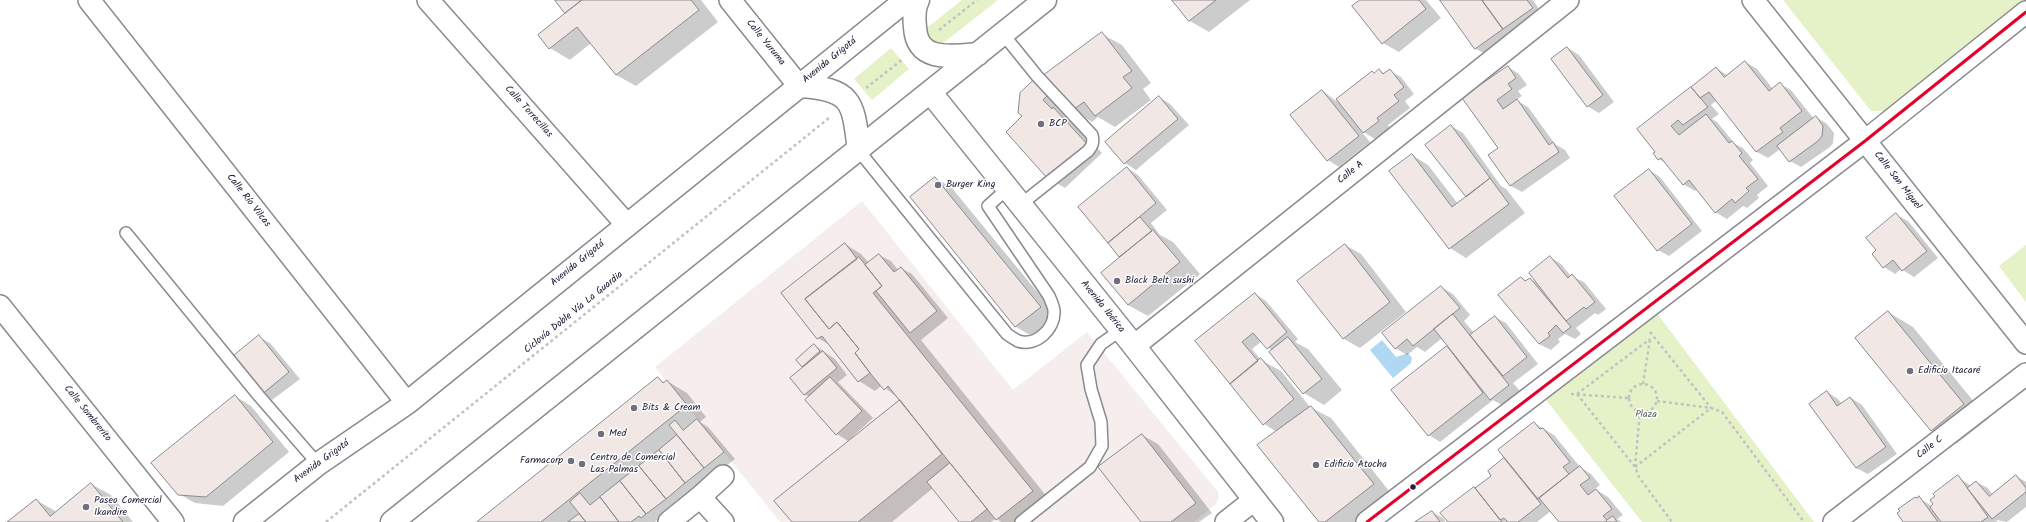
<!DOCTYPE html>
<meta charset="utf-8">
<style>
body{margin:0}
canvas{display:block;background:#fff}
</style>
<canvas width="2026" height="522"></canvas>
<script>
const g = document.querySelector('canvas').getContext('2d');
g.lineJoin = 'round';
function paint(path, color) { g.fillStyle = color; g.fill(path, 'evenodd'); }
function strokePath(path, color, width, dash) { g.strokeStyle = color; g.lineWidth = width; g.lineCap = dash ? 'butt' : 'round'; g.setLineDash(dash || []); g.stroke(path); }
function write(font, color, halo, rows, align = 'center') {
  g.font = font + ' Kalam,sans-serif'; g.lineWidth = 3; g.setLineDash([]); g.textBaseline = 'middle'; g.strokeStyle = halo; g.fillStyle = color; for (const [text, x, y, turn = 0] of rows) {
    g.save(); g.translate(x, y); g.rotate((+turn || 0) * Math.PI / 180); g.textAlign = isNaN(turn) ? turn : align; if (halo) g.strokeText(text, 0, 0); g.fillText(text, 0, 0); g.restore();
  }
}
const built = new Path2D(`
 M862 201 1013 390 1087 332 1218 492 1219 498 1216 504 1194 522H780L655 367Z`);
const green = new Path2D(`
 M962 0H998L942 44 933 45 923 31Z
 M1783 0H2026V6L1888 111H1871Z
 M891 48 909 69 872 100 854 79Z
 M2026 245V302L1999 266Z
 M1656 312 1814 522H1642L1546 400Z`);
const water = new Path2D(`
 M1382 340 1396 357 1408 353 1412 358 1411 363 1393 378 1370 350Z`);
const shadow = new Path2D(`
 M556 0H701L718 22 636 86 616 75 591 43 570 60 550 48 540 35 567 14Z
 M1174 0H1250L1209 32 1190 21Z
 M1362 0H1426L1441 18 1399 52 1383 43Z
 M1441 0H1533L1543 15 1487 55 1476 49Z
 M1102 34 1122 45 1151 83 1143 89 1151 100 1115 127 1098 117 1092 122 1072 110Z
 M1568 48 1579 55 1614 102 1599 113 1587 106Z
 M1745 62 1757 69 1773 89 1780 84 1791 90 1814 119 1816 117 1827 124 1834 133 1833 143 1830 147 1801 167 1790 161 1780 149 1768 158 1757 152 1717 100 1711 105 1719 114 1712 119 1717 122 1735 144 1743 148 1753 160 1750 163 1768 186 1757 195 1759 198 1747 208 1743 206 1727 219 1715 212 1697 189 1695 191 1683 184 1667 164 1659 159 1657 152 1638 129 1716 68 1727 75Z
 M1508 67 1519 74 1527 85 1518 91 1522 96 1516 100 1528 107 1555 144 1565 150 1570 158 1522 192 1511 186 1489 155 1499 149 1463 98Z
 M1379 70 1385 74 1390 71 1401 77 1414 94 1405 101 1410 108 1388 125 1390 128 1375 139 1360 130 1370 142 1339 167 1328 160 1323 91 1336 101 1372 72 1375 74Z
 M1036 80 1064 105 1059 109 1069 118 1102 153 1065 188 1049 179 1024 116Z
 M1159 97 1170 104 1189 125 1136 170 1125 163Z
 M1451 126 1463 133 1501 186 1506 189 1525 213 1466 258 1450 248 1412 155 1428 165 1458 204 1467 197Z
 M1127 168 1138 175 1167 210 1151 223 1160 235 1173 242 1200 274 1148 316 1128 305 1121 257 1079 207Z
 M1649 170 1660 177 1702 231 1669 256 1658 250Z
 M935 178 951 187 1057 316 1032 336 1016 327 911 197Z
 M1896 215 1908 221 1938 258 1914 277 1901 269 1895 274 1884 267 1878 250Z
 M845 244 861 254 869 263 879 255 891 261 898 270 901 268 912 274 948 318 921 340 1052 503 1028 522H1001L996 518 991 522H960L933 488 892 522H793L901 401 882 385 875 391 859 381 831 346 818 338 783 293Z
 M1345 245 1361 254 1406 312 1360 348 1344 339 1299 281Z
 M1550 257 1561 264 1571 276 1584 282 1606 309 1598 315 1595 313 1576 328 1581 334 1575 339 1565 334 1558 339 1560 342 1551 350 1539 344 1521 278 1527 281 1530 279 1538 283Z
 M1441 287 1453 294 1470 315 1464 321 1474 333 1495 317 1506 323 1538 364 1513 383 1520 391 1502 405 1493 400 1440 442 1429 435 1393 390 1449 346 1442 338 1425 352 1417 347 1407 355 1395 348Z
 M1255 294 1266 301 1298 339 1295 342 1308 349 1342 390 1324 405 1304 393 1272 351 1262 341 1252 349 1261 360 1281 371 1310 407 1331 418 1393 496 1360 522H1320L1277 432 1264 424 1196 341Z
 M1888 312 1913 327 1988 419 1956 444 1932 430Z
 M259 337 270 343 300 379 272 400 261 394Z
 M814 345 835 359 847 375 838 382 873 418 848 441 837 434 810 397 804 394 805 367 802 366Z
 M658 379 665 383 667 381 687 393 706 417 700 422 708 427 735 459 655 522H479Z
 M1827 392 1838 399 1842 404 1851 398 1862 405 1897 454 1868 474 1856 468Z
 M235 396 251 406 289 452 223 506 195 503 179 494Z
 M1534 423 1554 435 1580 467 1591 474 1600 485 1595 489 1608 497 1623 515 1617 519 1622 522H1559L1551 511 1537 522H1449L1475 489 1492 476 1489 472 1506 458Z
 M1142 435 1158 444 1212 513 1199 522H1142Z
 M2016 476 2026 482V507L2007 522 1996 520 1998 522H1905L1917 499 1919 498 1932 506 1958 477 1971 486 1976 482 1988 488 1992 494Z
 M91 484 111 495 133 522H9L36 500 57 512Z
 M1432 512 1443 518 1446 522H1417Z`);
const building = new Path2D(`
 M555 0H582L565 13Z
 M582 0H691L699 10 616 75 577 27 549 49 538 35Z
 M1172 0H1216L1189 21Z
 M1360 0H1419L1426 9 1382 44 1352 6Z
 M1440 0H1482L1503 29 1475 49Z
 M1482 0H1527L1533 8 1503 29Z
 M1102 32 1132 71 1123 77 1132 88 1095 116 1084 102 1071 111 1044 75Z
 M1567 47 1603 95 1587 107 1551 59Z
 M1745 61 1769 91 1780 82 1802 111 1780 128 1783 132 1756 152 1709 92 1700 98 1691 87 1716 67 1724 77Z
 M1508 66 1516 78 1508 84 1512 89 1497 100 1503 109 1517 99 1549 145 1553 142 1559 152 1510 186 1488 155 1498 148 1462 98Z
 M1379 69 1383 74 1390 69 1404 87 1394 95 1399 101 1377 118 1379 121 1363 133 1336 99 1372 71 1374 73Z
 M1035 79 1048 95 1043 100 1052 109 1053 107 1087 144 1048 179 1006 132 1022 116 1018 113 1020 93Z
 M1691 87 1708 107 1683 125 1678 120 1671 126 1679 135 1706 114 1729 143 1732 141 1742 153 1739 156 1758 179 1746 188 1749 191 1735 203 1732 199 1715 213 1689 180 1683 185 1661 158 1658 160 1653 153 1655 152 1637 129Z
 M1322 90 1359 136 1327 161 1290 115Z
 M1159 96 1178 119 1124 164 1105 142Z
 M1816 116 1823 126 1822 136 1818 141 1789 162 1777 146Z
 M1451 125 1490 178 1466 197 1425 145Z
 M1412 154 1452 207 1490 178 1509 204 1449 249 1389 171Z
 M1127 167 1156 203 1108 243 1078 207Z
 M1649 169 1692 224 1657 251 1614 196Z
 M935 177 1041 307 1015 327 910 197Z
 M1896 213 1927 251 1902 271 1893 260 1883 268 1872 254 1876 250 1866 238Z
 M1140 217 1152 231 1119 257 1108 243Z
 M1153 230 1180 262 1128 305 1101 273Z
 M845 243 857 259 805 299 829 329 837 322 859 349 855 353 870 373 858 382 822 336 817 339 781 293Z
 M1345 244 1390 302 1343 339 1297 281Z
 M879 254 894 272 901 267 937 311 910 333 876 291 882 286 865 265Z
 M1550 256 1568 278 1572 274 1595 302 1586 309 1584 307 1566 321 1529 273Z
 M859 257 882 286 873 293 1033 491 996 520 888 386 884 390 870 373 855 353 859 349 837 322 829 329 805 299Z
 M1521 277 1525 281 1530 278 1571 327 1563 333 1556 325 1548 333 1550 336 1539 344 1498 295Z
 M1441 286 1460 308 1413 346 1407 339 1395 349 1382 333Z
 M1255 293 1287 332 1267 349 1253 333 1242 342 1258 361 1230 384 1195 341Z
 M1888 311 1964 404 1931 431 1855 338Z
 M1453 314 1509 385 1490 400 1434 329Z
 M1495 316 1527 357 1503 376 1470 335Z
 M259 335 289 372 261 395 231 358Z
 M1288 337 1322 379 1303 394 1269 352Z
 M814 344 820 351 802 367 796 360Z
 M1447 346 1483 393 1428 436 1391 390Z
 M823 351 837 368 804 395 790 378Z
 M1261 358 1294 399 1263 425 1230 384Z
 M658 377 663 383 667 380 687 405 541 522H477Z
 M830 377 862 411 836 435 805 400Z
 M1827 391 1837 406 1850 397 1886 447 1856 468 1809 404Z
 M235 395 273 442 206 497 178 495 151 463Z
 M900 400 942 454 858 522H792L774 501Z
 M1311 406 1374 484 1325 522H1319L1257 445Z
 M697 419 724 452 704 468 669 425 675 420 683 430Z
 M1534 422 1540 429 1543 428 1570 462 1563 467 1569 474 1538 499 1498 450Z
 M1142 434 1196 503 1171 522H1141L1098 467Z
 M677 435 704 468 685 483 659 450Z
 M659 450 685 483 666 499 639 466Z
 M1504 458 1541 504 1518 522H1508L1504 518 1500 520 1475 488 1491 476 1488 471Z
 M950 463 987 509 971 522H959L927 482Z
 M639 466 666 499 646 514 620 481Z
 M1580 466 1590 478 1580 485 1588 495 1596 489 1612 509 1603 516 1607 520 1605 522H1559L1539 498Z
 M1958 475 1988 517 1981 522H1941L1930 507 1933 504 1930 500 1935 496 1933 494Z
 M2016 475 2026 488V492L1992 519 1967 488 1976 481 1989 496Z
 M620 481 646 514 641 518 639 516 631 522H619L600 497Z
 M91 483 123 522H7L36 499 50 516Z
 M1474 487 1475 488 1502 522H1448L1440 513Z
 M580 493 590 505 600 497 619 522H586L570 502Z
 M1919 496 1938 522H1903L1897 513 1900 511 1898 509 1915 497 1917 498Z
 M1432 511 1440 522H1415Z
 M579 514 586 522H568Z
 M1613 516 1617 522H1605L1607 520Z`);
const path = new Path2D(`
 M939 30 977 0
 M866 88 903 59
 M1650 332 1711 408
 M1643 384 1650 339
 M1629 398a14 14 0 1 1 28 0a14 14 0 1 1-28 0Z
 M1571 394 1629 398
 M1577 394 1635 467 1639 477 1672 522
 M1577 394 1650 339
 M1657 401 1711 408 1722 412 1804 522
 M1635 467 1711 408
 M1635 467 1640 411
 M326 522 829 118`);
const lane = new Path2D(`
 M1003 34 1037 76 1092 135C1094 143 1092 146 1088 151L1020 205
 M859 151 1007 334C1010 336 1014 339 1018 341 1036 347 1055 329 1054 311 1054 307 1051 301 1049 296L988 206 1007 189
 M126 233 259 396 318 464
 M1021 522 1090 467 1102 446 1101 422 1091 389 1087 365 1101 344 1121 330`);
const street = new Path2D(`
 M89 0 407 403
 M428 0 627 225
 M730 0 799 86
 M1753 0 2026 343
 M0 306 173 522
 M1134 346 1568 0
 M700 497 723 476
 M669 522 700 497 723 522
 M1226 522 1254 500
 M1367 522 1865 141 2026 12
 M1834 522 2026 374`);
const secondary = new Path2D(`
 M931 93 1134 346 1272 522`);
const primary = new Path2D(`
 M918 0C914 8 914 18 915 27 917 63 952 56 978 54
 M799 86C854 89 853 103 859 151
 M245 522 318 464 407 403 906 0
 M392 522C609 348 828 176 1045 0`);
const bus1 = new Path2D(`
 M1367 522 1865 141 2026 12`);
const markers = [
 [1041,124,4,"#6f6f80"],
 [938,185,4,"#6f6f80"],
 [1117,281,4,"#6f6f80"],
 [1910,371,4,"#6f6f80"],
 [634,408,4,"#6f6f80"],
 [601,434,4,"#6f6f80"],
 [571,461,4,"#6f6f80"],
 [582,464,4,"#6f6f80"],
 [1316,465,4,"#6f6f80"],
 [1413,487,3.5,"#22223b"],
 [86,507,4,"#6f6f80"]
];
const streetNames = [
 ["Calle Yuruma",765,43,51],
 ["Avenida Grigotá",830,61,-39],
 ["Calle Torrecillas",528,112,48],
 ["Calle A",1351,173,-39],
 ["Calle San Miguel",1897,181,52],
 ["Calle Río Vilcas",248,201,52],
 ["Avenida Grigotá",578,264,-39],
 ["Avenida Ibérica",1102,307,51],
 ["Ciclovía Doble Vía La Guardia",574,313,-39],
 ["Calle Sombrerito",87,414,51],
 ["Calle C",1930,448,-38],
 ["Avenida Grigotá",322,462,-36]
];
const poiNames = [
 ["BCP",1049,124],
 ["Burger King",946,185],
 ["Black Belt sushi",1125,281],
 ["Edificio Itacaré",1918,371],
 ["Bits & Cream",642,408],
 ["Med",609,434],
 ["Centro de Comercial",590,458],
 ["Las Palmas",590,470],
 ["Farmacorp",563,461,"right"],
 ["Edificio Atocha",1324,465],
 ["Paseo Comercial",94,501],
 ["Ikandire",94,513]
];
const parkNames = [
 ["Plaza",1646,415]
];
paint(built, '#f5eeed');
paint(green, '#e5f1c7');
paint(water, '#b0d8f2');
paint(shadow, '#0003');
paint(building, '#f1e8e5');
strokePath(building, '#8a8a8f', 1);
strokePath(lane, '#8a8a8f', 14);
strokePath(street, '#8a8a8f', 24);
strokePath(secondary, '#8a8a8f', 25);
strokePath(primary, '#8a8a8f', 25);
strokePath(path, '#c2c2c4', 2.5, [3, 3]);
strokePath(lane, '#fff', 11);
strokePath(street, '#fff', 21);
strokePath(secondary, '#fff', 22);
strokePath(primary, '#fff', 22);
strokePath(bus1, '#e4002b', 3);
for (const [x, y, r, color] of markers) { const dot = new Path2D(); dot.arc(x, y, r, 0, 2 * Math.PI); g.fillStyle = color; g.fill(dot); strokePath(dot, '#fff', 1.5); }
write('10px', '#22223b', '#fff', streetNames);
write('10px', '#22223b', '#fff', poiNames, 'left');
write('10px', '#565c58', '#fff', parkNames);
</script>
